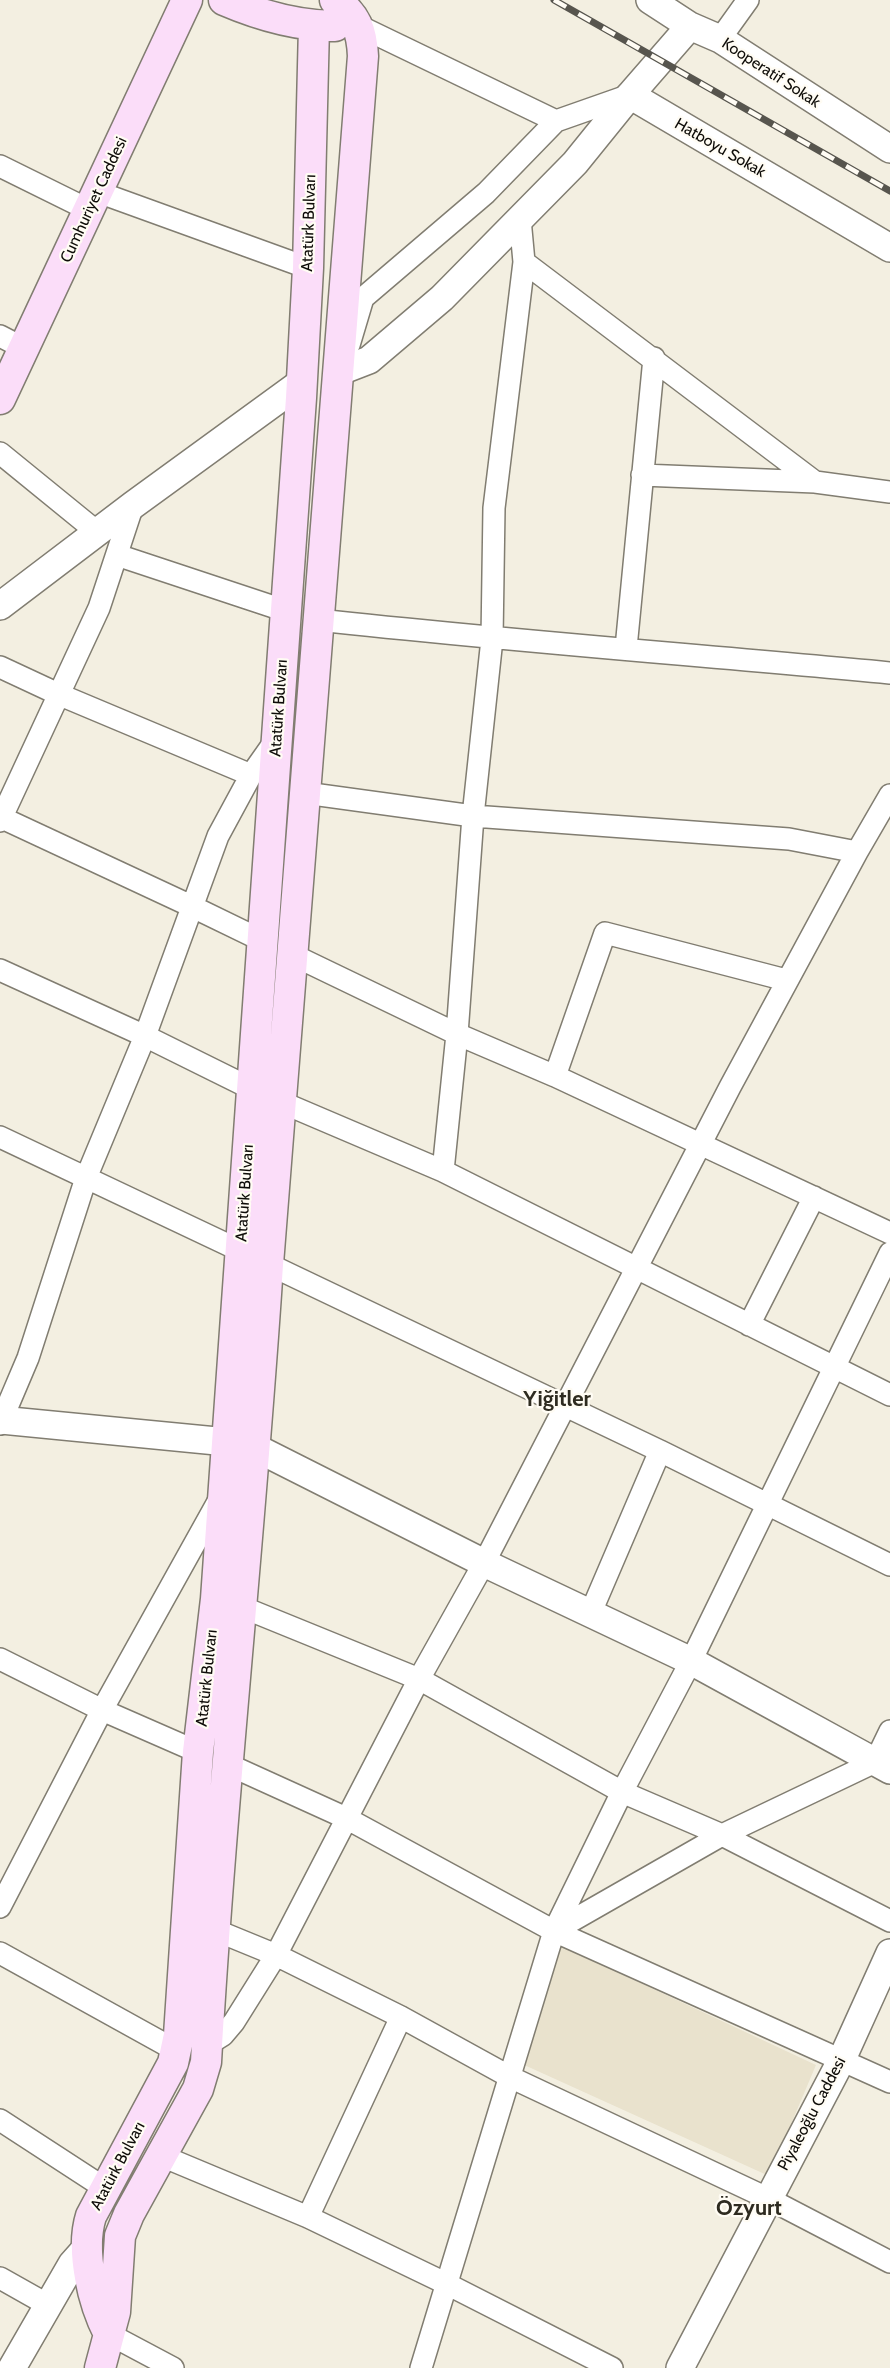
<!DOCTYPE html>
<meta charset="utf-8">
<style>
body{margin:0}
canvas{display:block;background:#f3efe1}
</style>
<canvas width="890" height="2368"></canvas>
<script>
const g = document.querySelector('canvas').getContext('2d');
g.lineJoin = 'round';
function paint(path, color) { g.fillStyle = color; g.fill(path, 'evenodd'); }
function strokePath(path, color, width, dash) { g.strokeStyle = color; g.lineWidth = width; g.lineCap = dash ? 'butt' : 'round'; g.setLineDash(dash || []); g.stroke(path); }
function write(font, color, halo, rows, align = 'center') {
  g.font = font + ' Cabin,sans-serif'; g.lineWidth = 4.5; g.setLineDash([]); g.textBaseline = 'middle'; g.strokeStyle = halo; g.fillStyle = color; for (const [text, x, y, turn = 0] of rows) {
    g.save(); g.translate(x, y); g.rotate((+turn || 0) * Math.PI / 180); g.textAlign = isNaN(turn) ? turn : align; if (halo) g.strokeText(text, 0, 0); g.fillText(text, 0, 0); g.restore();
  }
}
const built = new Path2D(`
 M557 1944 816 2065 769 2176 511 2059Z`);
const minor = new Path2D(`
 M359 26 556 121
 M720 39 748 0
 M0 166 89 210
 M98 192 308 268
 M520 219 524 262 815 482
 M0 336 25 349
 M349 345 363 298 486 193 556 121 630 95
 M0 453 97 532
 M642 475 815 482 890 492
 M117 555 286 611
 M319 620C509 641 700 655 890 673
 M626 648 654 358
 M0 667 58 694 251 775
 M0 817 191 906 263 941
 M0 821 99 608 133 505
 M857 852 890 795
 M293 955 457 1034 555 1076 890 1233
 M0 970 145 1036 252 1089
 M555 1076 605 933 786 980
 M281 1102 443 1171 890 1395
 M0 1137 241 1251
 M443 1171 457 1034 473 816 492 639 494 508 524 262
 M268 1264 660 1451 591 1612
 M749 1325 814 1197
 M0 1424 28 1358 86 1178 145 1036 218 836 251 775 275 741
 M660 1451 890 1565
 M242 1607 419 1679 622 1792 722 1835 890 1921
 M0 1659 102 1710 198 1752
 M227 1764 346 1818 554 1931 890 2082
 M0 1907 102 1710 220 1498
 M215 1930 276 1955 401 2017 510 2077 767 2198 890 2262
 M554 1931 722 1835 875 1762 890 1731
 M0 1953 177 2051
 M207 2045 223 2035 234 2022 276 1955 419 1679 484 1563 730 1087 857 852 789 839 473 816 305 793
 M0 2120 106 2189
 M162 2156 308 2217 447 2284 612 2368
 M308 2217 401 2017
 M0 2278 48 2305
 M109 2334 173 2368
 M421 2368 554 1931 622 1792 691 1661 890 1253`);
const tertiary = new Path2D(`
 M650 0 690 26 720 39 890 149
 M690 26 630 95 890 248
 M338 372 369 360 442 298 575 163 630 95
 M0 606 133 505 302 382
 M0 1420 227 1442
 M256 1448 484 1563 691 1661 890 1770
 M12 2368 72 2264 88 2246
 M680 2368 842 2059 890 1953`);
const secondary = new Path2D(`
 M224 0C259 15 297 26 335 26
 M0 399 187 0
 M109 2334C93 2303 80 2251 91 2216L173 2063 179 2035 198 1752 216 1599 301 398 308 268 314 26
 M100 2368 115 2312 120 2236 129 2214 198 2089 206 2062C221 1796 251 1530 268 1264L363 56C362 31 356 15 335 0`);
const rail = new Path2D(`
 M554 0 890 191`);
const streetNames = [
 ["Kooperatif Sokak",771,73,33],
 ["Hatboyu Sokak",720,148,30],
 ["Cumhuriyet Caddesi",94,200,-65],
 ["Atatürk Bulvarı",309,223,-88],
 ["Atatürk Bulvarı",279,708,-86],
 ["Atatürk Bulvarı",245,1193,-86],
 ["Atatürk Bulvarı",207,1678,-84],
 ["Piyaleoğlu Caddesi",812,2114,-62],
 ["Atatürk Bulvarı",118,2166,-62]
];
const districtNames = [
 ["Yiğitler",557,1400],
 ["Özyurt",749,2209]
];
paint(built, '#e9e2cd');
strokePath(minor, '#817d71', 24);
strokePath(tertiary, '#817d71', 30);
strokePath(secondary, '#817d71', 33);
strokePath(minor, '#fff', 21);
strokePath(tertiary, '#fff', 27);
strokePath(secondary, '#fbddf9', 30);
strokePath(rail, '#57554e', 7);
strokePath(rail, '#fffcf4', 4.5, [14]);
write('16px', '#0e0c08', '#fffcf4', streetNames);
write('bold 22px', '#2e2b20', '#fffcf4', districtNames);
</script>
